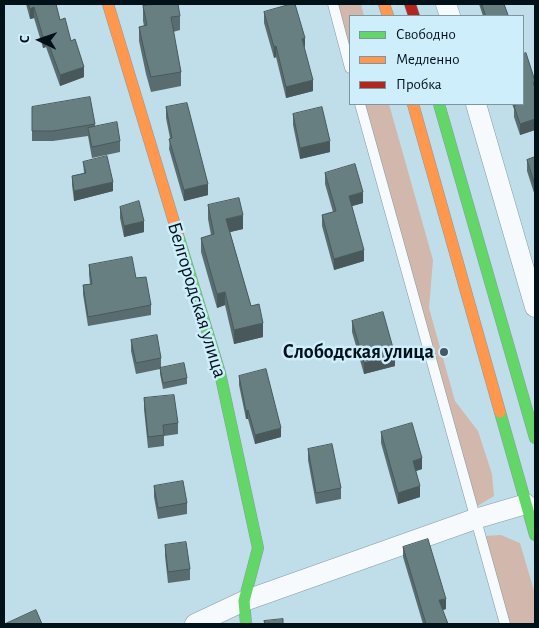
<!DOCTYPE html>
<meta charset="utf-8">
<style>
body{margin:0}
#map{position:relative;width:539px;height:628px;overflow:hidden;background:#c0ddea;font-family:"Alegreya Sans",sans-serif}
canvas{display:block}
.frame{position:absolute;inset:0;border:5px solid #001118;pointer-events:none}
.legend{position:absolute;left:349px;top:15px;width:175px;height:90px;box-sizing:border-box;background:#ceeefc;border:1px solid #7c96a1;margin:0;padding:6px 9px;list-style:none;font-size:15px;color:#001118}
.legend li{display:flex;align-items:center;gap:10px;height:25px}
.legend b{width:25px;border:1px solid #7c96a1}
.north{position:absolute;left:15px;top:15px;width:50px;height:50px;-webkit-text-stroke:4px #ceeefc;paint-order:stroke;rotate:273deg;font-size:14px;font-weight:700;line-height:20px;text-align:center;color:#001118}
.north::after{content:'';display:block;margin:auto;width:18px;height:22px;background:#001118;clip-path:polygon(50% 0,100% 100%,50% 72%,0 100%)}
</style>
<div id="map">
<canvas width="539" height="628"></canvas>
<div class="frame"></div>
<ul class="legend">
<li><b style="height:6px;background:#63d668"></b>Свободно</li>
<li><b style="height:6px;background:#ff974d"></b>Медленно</li>
<li><b style="height:6px;background:#b3261e"></b>Пробка</li>
</ul>
<div class="north">С</div>
</div>
<script>
const g = document.querySelector('canvas').getContext('2d');
g.lineJoin = 'round';
function paint(path, color) { g.fillStyle = color; g.fill(path, 'evenodd'); }
function strokePath(path, color, width, dash) { g.strokeStyle = color; g.lineWidth = width; g.lineCap = dash ? 'butt' : 'round'; g.setLineDash(dash || []); g.stroke(path); }
function write(font, color, halo, rows, align = 'center') {
  g.font = font + ' "Alegreya Sans",sans-serif'; g.lineWidth = 5; g.setLineDash([]); g.textBaseline = 'middle'; g.strokeStyle = halo; g.fillStyle = color; for (const [text, x, y, turn = 0] of rows) {
    g.save(); g.translate(x, y); g.rotate((+turn || 0) * Math.PI / 180); g.textAlign = isNaN(turn) ? turn : align; if (halo) g.strokeText(text, 0, 0); g.fillText(text, 0, 0); g.restore();
  }
}
const green = new Path2D(`
 M334 4H361L364 16H350V62Z
 M362 104H389L433 260 429 308 455 401 478 431 492 474 494 496 474 508Z
 M501 535 520 543 535 594V624H510L484 536Z`);
const lane = new Path2D(`
 M333 4 350 68
 M360 104 505 624`);
const street = new Path2D(`
 M446 4 450 16
 M476 104 535 307
 M195 624 244 601 475 519 526 504`);
const fast = new Path2D(`
 M439 104 535 438
 M178 235 220 373 258 548 244 601 246 624
 M500 412 535 535`);
const slow = new Path2D(`
 M108 4 178 235
 M384 4 388 16
 M413 104 500 412`);
const jam = new Path2D(`
 M410 4 414 16`);
const wall = new Path2D(`
 M26 4H56L60 20 71 41 84 77 60 86 46 47 43 48 34 18 30 19Z
 M479 4H504L508 16H483Z
 M143 6 180 16V30L173 32 181 72V86L151 92 146 74 139 41V27L144 26 143 21Z
 M264 12 313 91 286 98 276 57 274 58 264 23Z
 M535 81V130L520 135 514 117V109L512 104H523Z
 M32 107 95 124V126L120 141V152L92 158 88 136 53 141H32Z
 M166 107 208 195 184 201 169 149 170 138 166 118Z
 M293 114 330 152 300 159 293 125Z
 M535 157V196L527 171V160Z
 M83 162 113 191 74 201 72 185V176L84 173Z
 M325 173 363 203 352 206 364 261 334 270 322 226V215L333 212 325 184Z
 M208 205 243 229 230 232 251 306 263 337 234 344 225 305 217 308 201 252V238L211 235 208 219Z
 M120 207 144 232 124 237 120 218Z
 M89 265 136 278 151 305V315L88 326 83 294V285L90 284 89 274Z
 M352 321 395 366 364 374 352 332Z
 M131 340 161 358V368L187 378V384L163 389 160 374V369L136 374 131 351Z
 M239 376 281 437 255 444 248 419H246L239 385Z
 M144 398 178 423V434L164 436V446L148 448 144 409Z
 M381 432 422 469 416 471 420 497 398 504 381 443Z
 M308 449 341 488V499L316 504 308 460Z
 M154 486 187 503V514L158 519 154 497Z
 M165 545 190 569V580L168 583 165 556Z
 M403 547 446 609 442 610 448 624H423L403 557Z`);
const shadedWall = new Path2D(`
 M34 7V18L30 19V9Z
 M43 37H46V47L43 48Z
 M305 38V49L302 39Z
 M276 46V57L274 58V47Z
 M84 67V77L60 86V75Z
 M313 80V91L286 98V87Z
 M535 119V130L520 135V124Z
 M330 141V152L300 159V148Z
 M113 182V191L74 201V191Z
 M208 184V195L184 201V190Z
 M363 192V203L349 207V196Z
 M243 215V229L226 233V219Z
 M144 221V232L124 237V226Z
 M364 250V261L334 270V259Z
 M225 292V305L217 308V294Z
 M263 323V337L234 344V330Z
 M395 355V366L364 374V363Z
 M248 410V419H246V411Z
 M281 428V437L255 444V435Z
 M422 458V469L413 472V461Z
 M420 486V497L398 504V493Z
 M446 599V609L439 611V600Z`);
const building = new Path2D(`
 M29 4H56L60 20 65 18 71 41 75 39 84 67 60 75 46 37H43L34 7 30 9Z
 M157 4H178L180 16 171 17 181 72 151 77 146 59 139 27 147 25 143 6Z
 M291 4H295L305 38 302 39 313 80 286 87 276 46 274 47 264 12Z
 M482 4H504L508 15 506 16H486Z
 M526 53 535 81 533 82 535 88V119L520 124 514 106 516 105V104H523V54Z
 M90 97 95 124 53 131H32V107Z
 M187 103 208 184 184 190 169 139 172 138 166 107Z
 M322 107 330 141 300 148 293 114Z
 M117 122 120 141 92 147 88 128Z
 M107 156 113 182 74 191 72 176 86 173 83 162Z
 M535 157V185L527 160Z
 M355 164 363 192 349 196 364 250 334 259 322 215 336 211 325 173Z
 M239 198 243 215 226 219 251 306 259 304 263 323 234 330 225 292 217 294 201 238 214 234 208 205Z
 M139 201 144 221 124 226 120 207Z
 M132 257 136 278 146 277 151 305 88 317 83 285 92 284 89 265Z
 M383 312 395 355 364 363 352 321Z
 M157 335 161 358 136 363 131 340Z
 M184 363 187 378 163 383 160 368Z
 M266 369 281 428 255 435 248 410 246 411 239 376Z
 M174 395 178 423 163 425 164 435 148 437 144 398Z
 M412 423 422 458 413 461 420 486 398 493 381 432Z
 M332 444 341 488 316 493 308 449Z
 M183 481 187 503 158 508 154 486Z
 M428 539 446 599 439 600 448 624H426L403 547Z
 M186 542 190 569 168 572 165 545Z
 M36 610 42 624H5Z
 M283 619V624H265L264 621Z`);
const markers = [
 [444,352,5,"#435862"]
];
const streetNames = [
 ["Белгородская улица",197,300,73]
];
const poiNames = [
 ["Слободская улица",434,352]
];
paint(green, '#d2b8ac');
strokePath(lane, '#849ca5', 11);
strokePath(street, '#849ca5', 21);
strokePath(fast, '#849ca5', 12);
strokePath(slow, '#849ca5', 12);
strokePath(jam, '#849ca5', 12);
strokePath(lane, '#f6fafc', 10);
strokePath(street, '#f6fafc', 20);
strokePath(fast, '#63d668', 11);
strokePath(slow, '#ff974d', 11);
strokePath(jam, '#b3261e', 11);
paint(wall, '#596d70');
paint(shadedWall, '#49595b');
paint(building, '#687f82');
strokePath(building, '#49595b', 1);
for (const [x, y, r, color] of markers) { const dot = new Path2D(); dot.arc(x, y, r, 0, 2 * Math.PI); g.fillStyle = color; g.fill(dot); strokePath(dot, '#ceeefc', 2); }
write('20px', '#001118', '#ceeefc', streetNames);
write('bold 20px', '#001118', '#ceeefc', poiNames, 'right');
</script>
